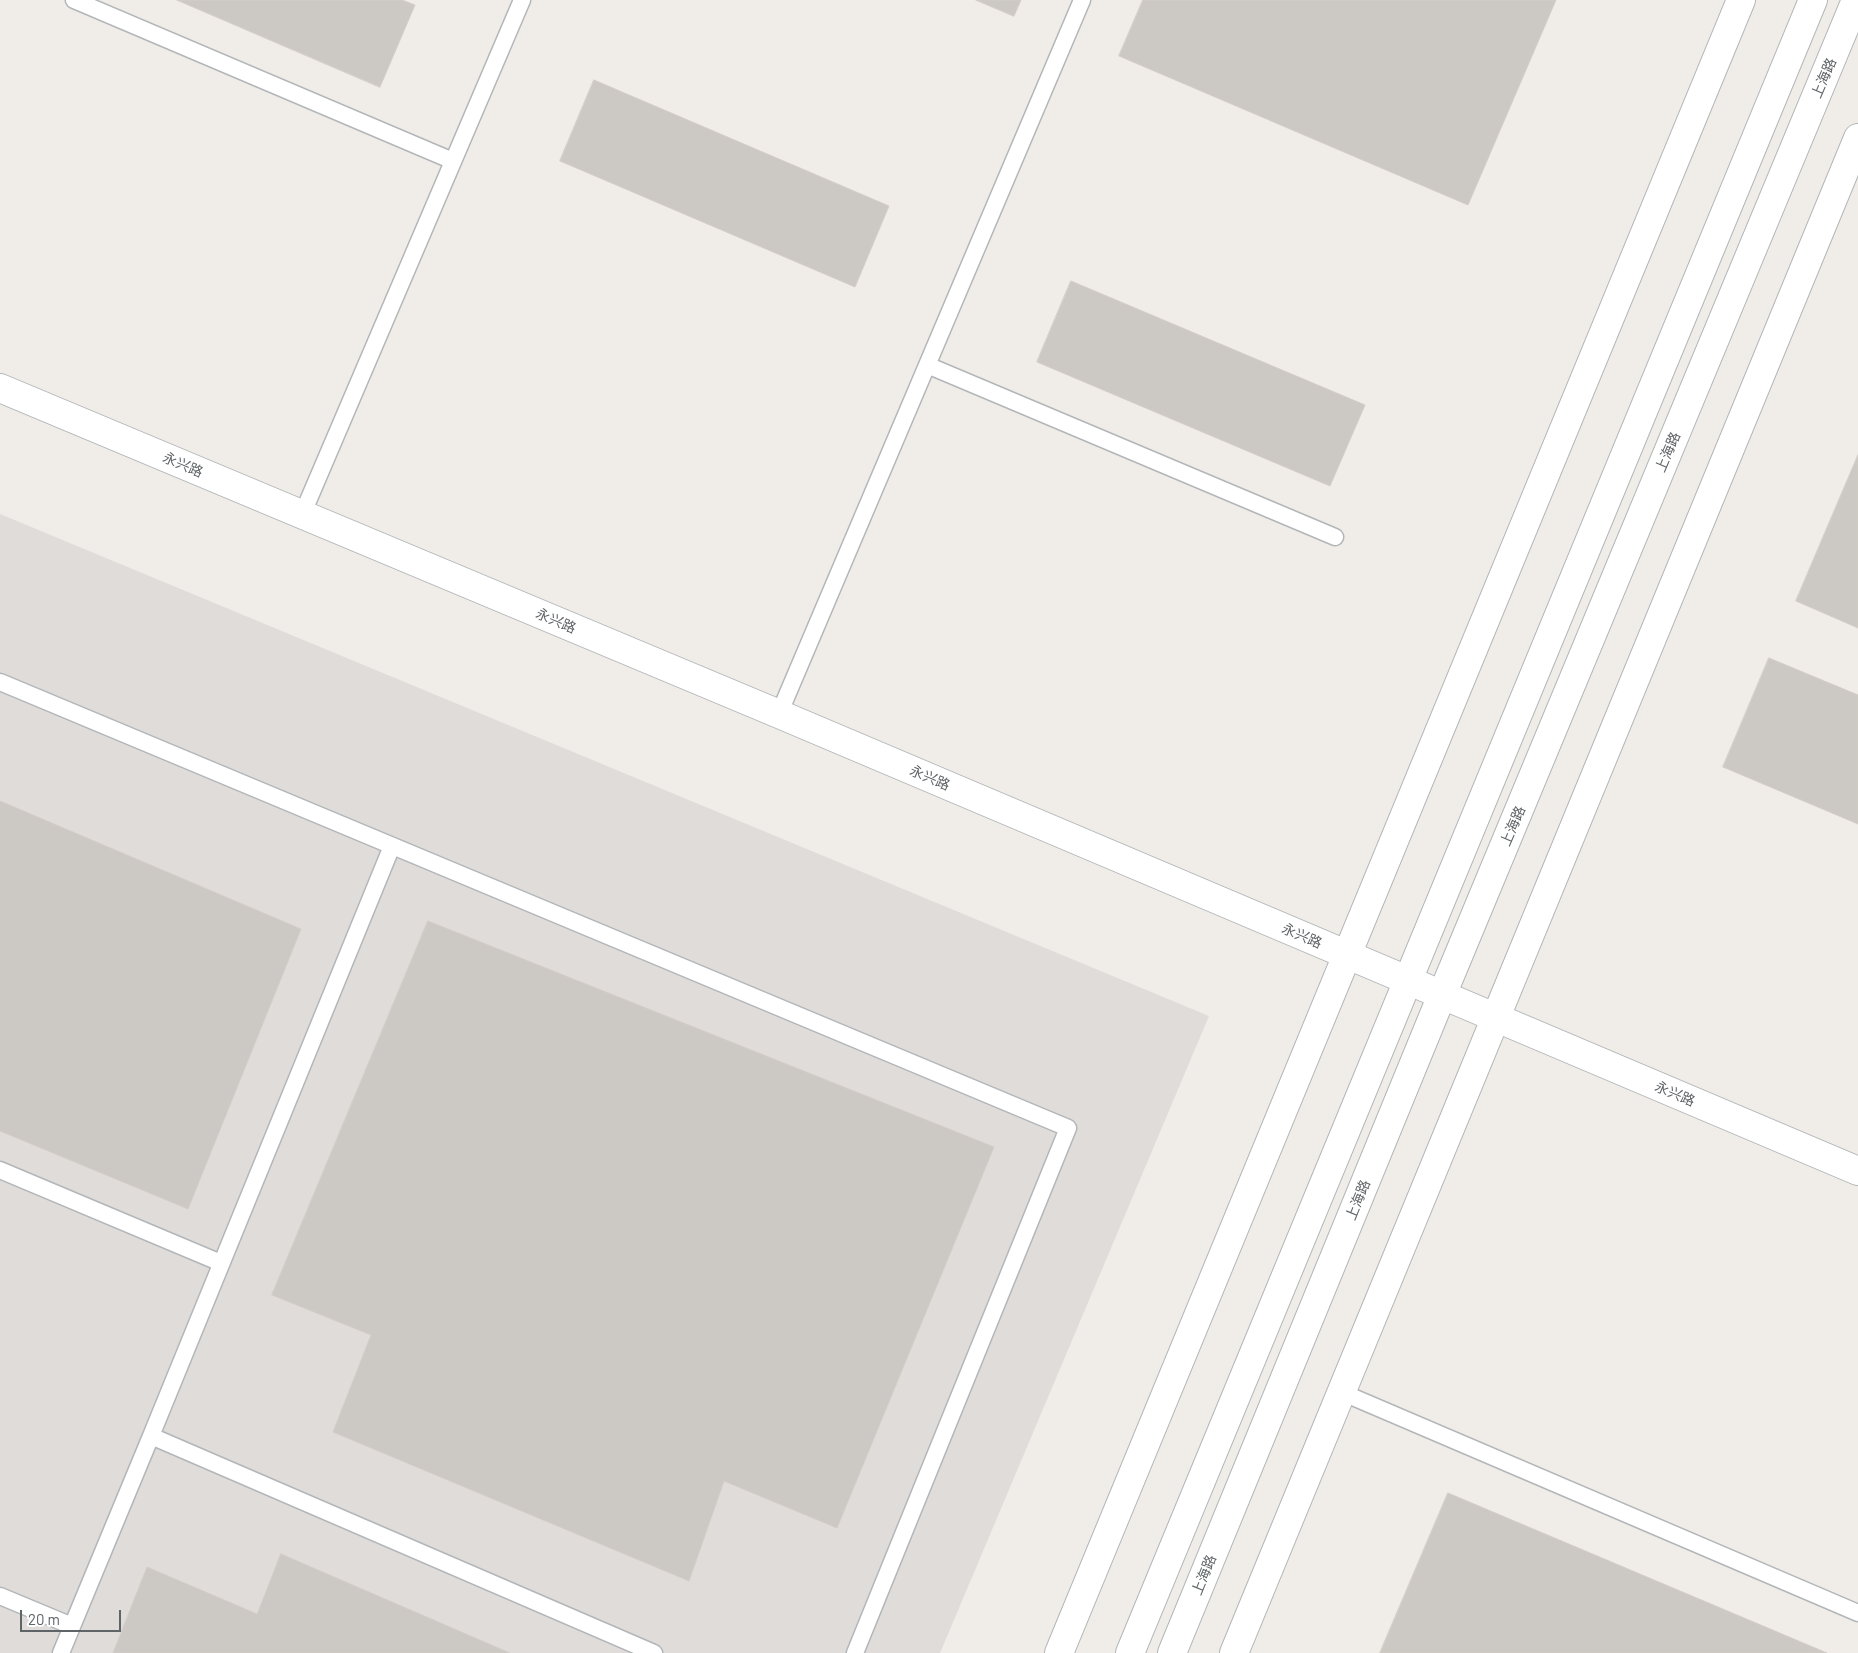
<!DOCTYPE html>
<meta charset="utf-8">
<style>
body{margin:0}
#map{position:relative;width:1858px;height:1653px;overflow:hidden;background:#f0ede8;font-family:Barlow,sans-serif}
canvas{display:block}
.scale{position:absolute;left:20px;top:1610px;width:101px;height:22px;box-sizing:border-box;border:2px solid #5f6467;border-top:0;padding-left:6px;font-size:15px;line-height:18px;white-space:nowrap;color:#5f6467;-webkit-text-stroke:4px #fff;paint-order:stroke}
</style>
<div id="map">
<canvas width="1858" height="1653"></canvas>
<div class="scale">20 m</div>
</div>
<script>
const g = document.querySelector('canvas').getContext('2d');
g.lineJoin = 'round';
function paint(path, color) { g.fillStyle = color; g.fill(path, 'evenodd'); }
function strokePath(path, color, width, dash) { g.strokeStyle = color; g.lineWidth = width; g.lineCap = dash ? 'butt' : 'round'; g.setLineDash(dash || []); g.stroke(path); }
function write(font, color, halo, rows, align = 'center') {
  g.font = font + ' Barlow,"Noto Sans SC",sans-serif'; g.lineWidth = 4; g.setLineDash([]); g.textBaseline = 'middle'; g.strokeStyle = halo; g.fillStyle = color; for (const [text, x, y, turn = 0] of rows) {
    g.save(); g.translate(x, y); g.rotate((+turn || 0) * Math.PI / 180); g.textAlign = isNaN(turn) ? turn : align; if (halo) g.strokeText(text, 0, 0); g.fillText(text, 0, 0); g.restore();
  }
}
const industrial = new Path2D(`
 M0 514 1209 1016 940 1653H0Z`);
const building = new Path2D(`
 M177 0H402L415 5 380 87Z
 M976 0H1021L1014 16Z
 M1143 0H1556L1468 205 1119 56Z
 M594 80 889 206 855 287 560 161Z
 M1071 281 1365 405 1330 486 1037 362Z
 M1858 455V628L1796 601Z
 M1769 658 1858 695V824L1723 767Z
 M0 801 301 929 188 1209 0 1131Z
 M428 921 994 1147 837 1528 724 1481 689 1581 333 1432 371 1335 272 1295Z
 M1448 1493 1827 1653H1380Z
 M281 1554 510 1653H113L147 1567 257 1614Z`);
const service = new Path2D(`
 M74 0 453 161
 M927 365 1335 537
 M302 515 522 0
 M0 682 1068 1128 855 1653
 M779 714 1082 0
 M0 1170 221 1263
 M1341 1392 1858 1613
 M151 1436 392 846
 M0 1596 72 1626
 M61 1653 151 1436 654 1653`);
const minor = new Path2D(`
 M1059 1653 1741 0
 M1234 1653 1858 138`);
const tertiary = new Path2D(`
 M0 388 779 714 1858 1171`);
const secondary = new Path2D(`
 M1130 1653 1813 0
 M1172 1653 1442 995 1856 0`);
const streetNames = [
 ["上海路",1824,78,-67],
 ["上海路",1668,452,-67],
 ["永兴路",183,465,23],
 ["永兴路",556,621,23],
 ["永兴路",930,778,23],
 ["上海路",1513,826,-67],
 ["永兴路",1302,936,23],
 ["永兴路",1675,1094,23],
 ["上海路",1358,1200,-68],
 ["上海路",1204,1575,-68]
];
paint(industrial, '#dfdcda');
paint(building, '#ccc8c4');
strokePath(building, '#d5cdc7', 1);
strokePath(service, '#b3b6b9', 19);
strokePath(minor, '#b3b6b9', 30);
strokePath(tertiary, '#b3b6b9', 30);
strokePath(secondary, '#b2b6b9', 30);
strokePath(service, '#fff', 16);
strokePath(minor, '#fff', 28);
strokePath(tertiary, '#fff', 28);
strokePath(secondary, '#fff', 28);
write('14px', '#5f6467', '#fff', streetNames);
</script>
